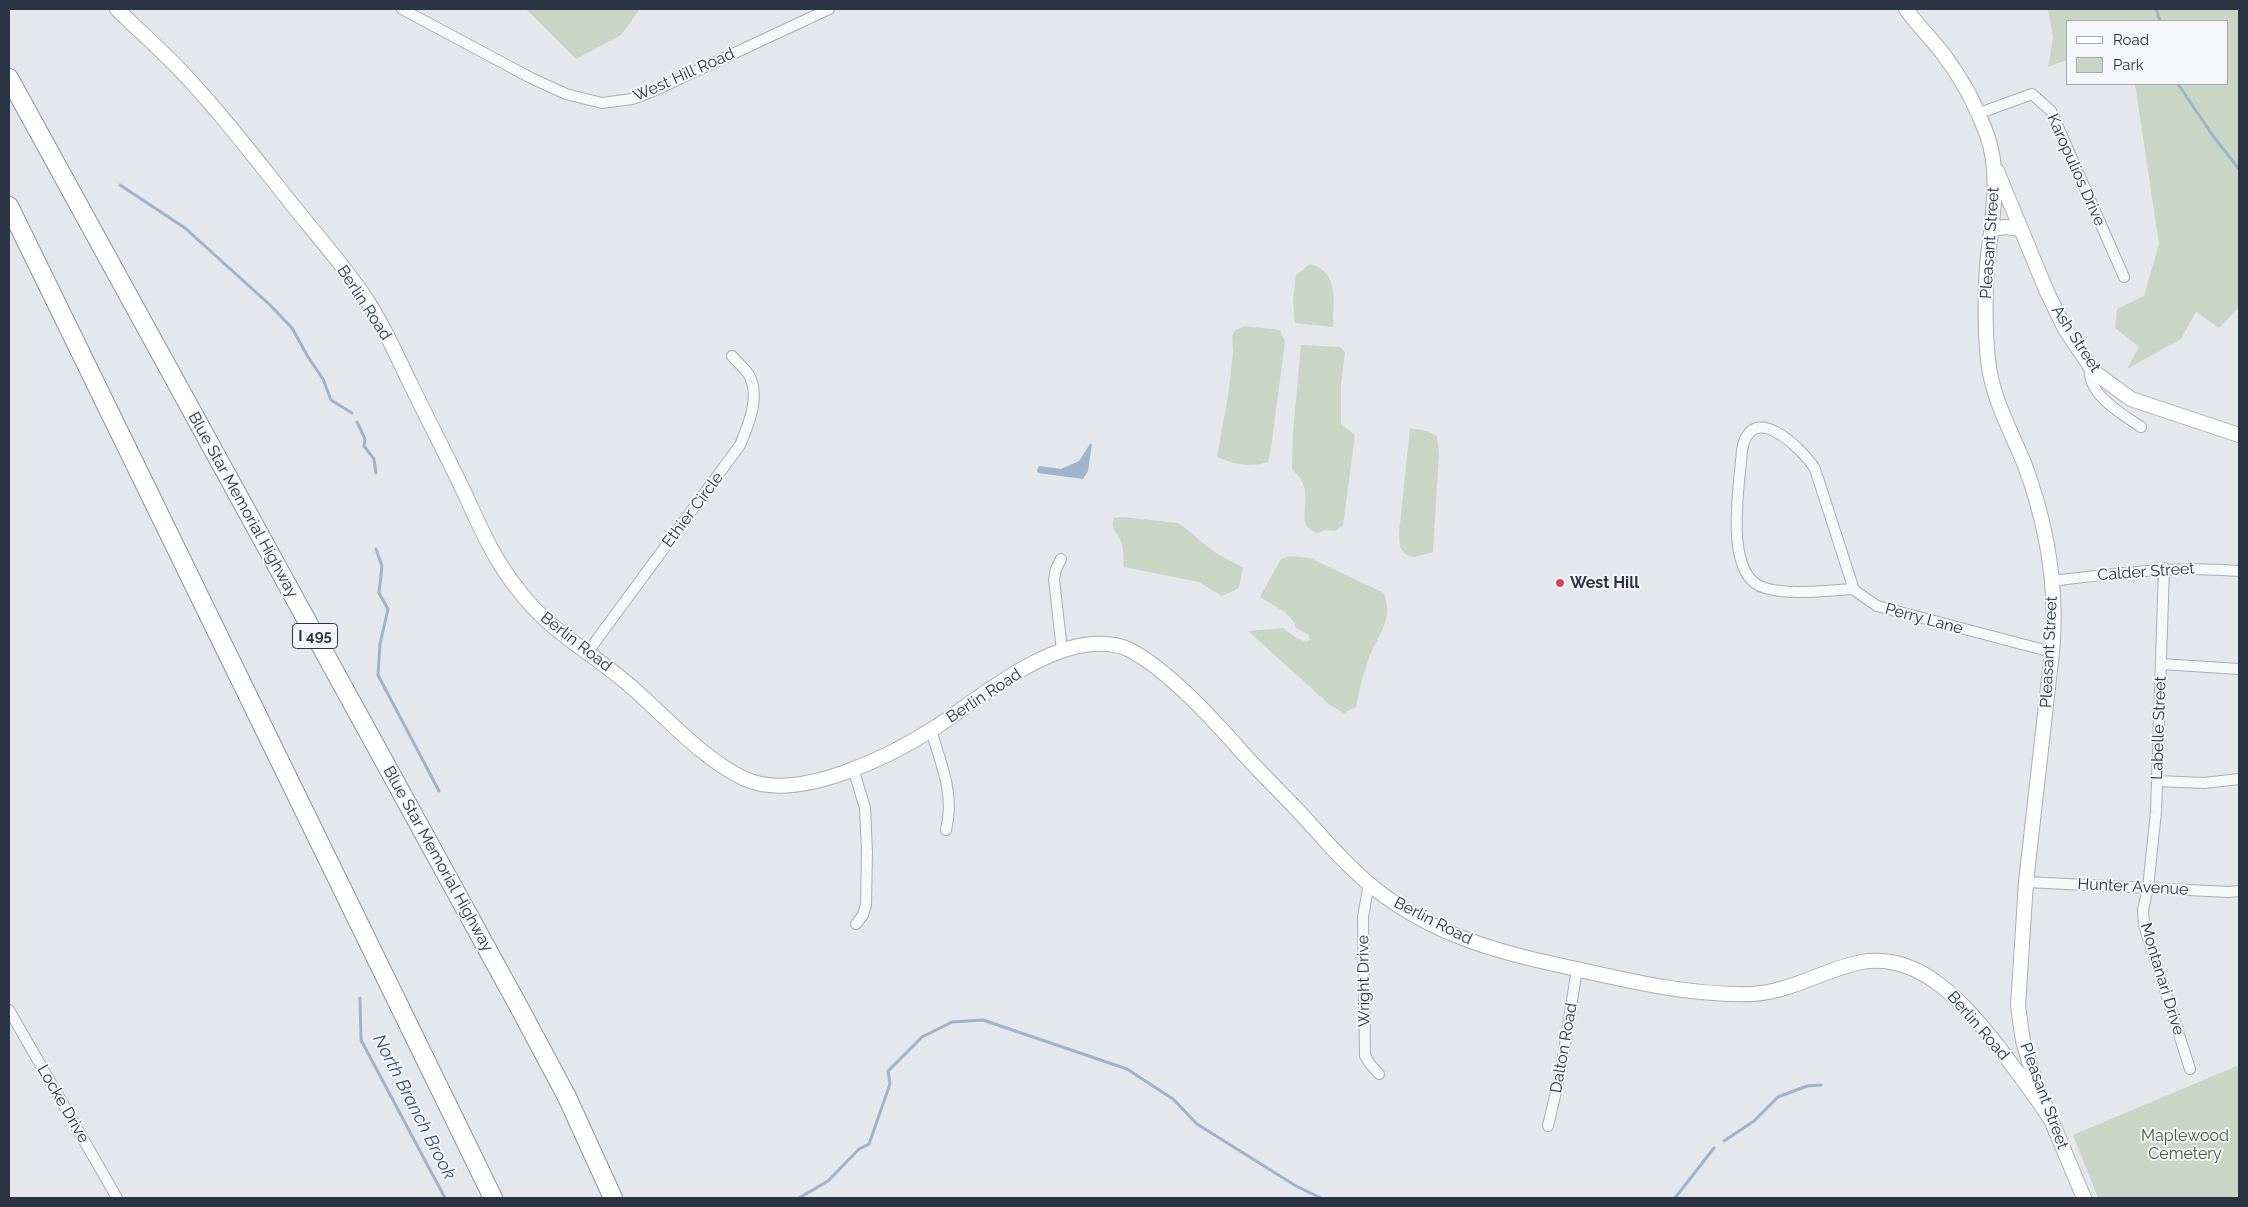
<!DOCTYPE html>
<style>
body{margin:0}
#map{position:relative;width:2248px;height:1207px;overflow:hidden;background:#e4e7ec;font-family:Raleway,sans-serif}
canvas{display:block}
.frame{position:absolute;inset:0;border:10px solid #2b3445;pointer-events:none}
.legend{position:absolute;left:2066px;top:20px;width:162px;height:65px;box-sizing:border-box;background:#f4f6f9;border:1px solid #a4a8b1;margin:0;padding:6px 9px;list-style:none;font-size:15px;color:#2b3445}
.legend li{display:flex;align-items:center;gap:10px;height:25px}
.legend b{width:25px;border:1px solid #a4a8b1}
</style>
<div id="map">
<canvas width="2248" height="1207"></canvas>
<div class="frame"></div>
<ul class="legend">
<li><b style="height:6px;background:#fff"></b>Road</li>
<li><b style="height:14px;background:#c9d6c5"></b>Park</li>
</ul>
</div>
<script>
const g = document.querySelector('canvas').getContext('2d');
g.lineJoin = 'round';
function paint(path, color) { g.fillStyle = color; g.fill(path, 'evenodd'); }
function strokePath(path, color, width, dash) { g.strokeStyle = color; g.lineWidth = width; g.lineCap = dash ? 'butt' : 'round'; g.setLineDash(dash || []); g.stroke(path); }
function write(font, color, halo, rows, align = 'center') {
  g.font = font + ' Raleway,sans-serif'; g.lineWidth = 4; g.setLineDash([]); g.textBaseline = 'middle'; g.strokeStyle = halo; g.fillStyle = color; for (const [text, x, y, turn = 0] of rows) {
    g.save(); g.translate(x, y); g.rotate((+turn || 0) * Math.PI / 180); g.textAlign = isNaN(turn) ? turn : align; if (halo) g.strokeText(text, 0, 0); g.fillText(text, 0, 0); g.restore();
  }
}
const green = new Path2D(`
 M526 9H640L621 35 576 59Z
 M2048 9H2239V307L2219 328 2196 312 2181 339 2127 369 2139 347 2115 328 2117 309 2144 296 2159 244 2135 84H2227V21H2067V60L2048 67 2053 37Z
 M1310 264C1340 272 1333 303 1333 327L1295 323 1293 301 1296 275Z
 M1245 326 1280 330 1285 342 1271 448 1268 462C1250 468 1234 464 1217 457L1229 390 1233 352 1232 336 1235 330Z
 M1301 345 1340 347 1345 352 1341 384V424L1355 435 1343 525 1335 531 1325 530 1318 533C1288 524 1322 493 1292 470L1293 432Z
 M1410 428 1427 431 1437 436 1439 454 1433 552 1414 557 1405 554 1400 547 1399 533Z
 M1123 517 1178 523C1191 531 1200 542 1212 550 1221 557 1233 561 1243 568L1239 588 1222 596 1199 582 1124 567C1123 559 1124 548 1121 541 1117 531 1110 530 1114 518Z
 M1290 556 1310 558 1384 593C1394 620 1378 634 1369 658 1363 674 1359 690 1356 707L1344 713 1330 705 1248 631 1283 628 1295 637 1306 642 1310 640 1309 635 1295 627V623L1285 612 1260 597 1281 559Z
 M2239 1065V1198H2098L2073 1135Z`);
const water = new Path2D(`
 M1090 444H1092L1088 471 1083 479 1038 473 1037 471 1039 466 1061 469 1079 461Z`);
const stream = new Path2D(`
 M2156 9 2160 21
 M2178 84 2213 136 2239 169
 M120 185 185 228 270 305 292 328 308 357 323 379 331 400 352 413
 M357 422 365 439 364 446 374 459 376 473
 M376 549 382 566 379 593 388 609 380 644 378 675 439 791
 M360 998 361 1040 445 1198
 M1724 1141 1754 1121 1778 1097 1807 1086 1821 1085
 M799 1198 828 1181 859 1149 869 1144 890 1084 888 1071 922 1037 952 1022 983 1020 1127 1069 1173 1099 1197 1124 1296 1186 1321 1198
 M1675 1198 1714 1148`);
const street = new Path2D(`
 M402 9 531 78 566 94 602 103 632 99 651 92 829 9
 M1977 114 2032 94 2051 111 2124 277
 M2090 367C2086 394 2122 414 2141 427
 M1061 559 1056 569 1054 579 1062 651
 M2164 568 2156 812 2148 888 2143 910 2144 925 2190 1069
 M2052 581C2116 573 2174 566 2239 571
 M1854 589C1826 590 1793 596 1765 588 1722 577 1740 482 1742 450 1751 399 1802 448 1815 469L1854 590 1877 606 2052 652
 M587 653 740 445C748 426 760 398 750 377 746 369 738 363 732 356
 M2161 664 2239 669
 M931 730C941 764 955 795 946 830
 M853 768 865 808 867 852 866 905 863 915 856 924
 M2157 781 2204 783 2239 779
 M2026 882 2229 892 2239 891
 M1369 883 1363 917 1365 1056 1371 1065 1379 1074
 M9 1010 117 1198
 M1548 1126 1561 1070 1577 969`);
const secondary = new Path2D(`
 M117 9C138 30 160 49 181 71 222 114 258 162 295 208 319 238 345 267 366 299 385 327 398 359 413 389 430 424 448 458 464 492 481 529 494 560 520 592 553 635 597 655 636 691 670 721 703 759 745 779 798 803 891 756 936 727 981 697 1037 649 1092 644 1105 643 1118 644 1130 650 1166 669 1207 713 1234 743 1256 769 1281 792 1304 817 1321 836 1338 856 1357 873 1381 896 1411 915 1441 929 1481 947 1521 957 1563 966 1625 980 1689 996 1752 994 1791 992 1825 969 1862 962 1921 952 1965 1005 1997 1045 2015 1069 2033 1092 2049 1117
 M1906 9C1917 25 1932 39 1944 55 1962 79 1977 107 1987 135 2002 177 1991 223 1987 266 1985 297 1985 330 1988 360 1992 398 2010 429 2024 463 2047 524 2058 587 2052 652L2026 882 2018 1006 2023 1041 2036 1084 2084 1198
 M1997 171 2047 292 2065 329 2094 372 2131 399 2239 435
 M1992 229 2005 227 2021 229`);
const highway = new Path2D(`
 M9 78 519 1007 567 1097 613 1198
 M9 206 493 1198`);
const markers = [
 [1560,583,5,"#d1495b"]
];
const shields = [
 [315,636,45]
];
const shieldNames = [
 ["I 495",315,636]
];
const streetNames = [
 ["West Hill Road",684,75,-24],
 ["Karopulios Drive",2076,170,66],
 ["Pleasant Street",1990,243,-86],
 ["Berlin Road",364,303,57],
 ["Ash Street",2076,339,57],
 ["Blue Star Memorial Highway",243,505,61],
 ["Ethier Circle",693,510,-53],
 ["Calder Street",2146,572,-4],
 ["Perry Lane",1924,619,15],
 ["Berlin Road",576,642,38],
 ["Pleasant Street",2049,652,-87],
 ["Berlin Road",984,696,-33],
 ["Labelle Street",2159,728,-88],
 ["Blue Star Memorial Highway",438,859,61],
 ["Hunter Avenue",2133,887,3],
 ["Berlin Road",1433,921,27],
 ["Montanari Drive",2162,979,73],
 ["Wright Drive",1364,981,-91],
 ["Berlin Road",1978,1026,49],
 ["Dalton Road",1564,1048,-80],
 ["Pleasant Street",2044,1096,70],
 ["Locke Drive",63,1104,60]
];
const poiNames = [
 ["West Hill",1570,583]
];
const parkNames = [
 ["Maplewood",2185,1136],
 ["Cemetery",2185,1154]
];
const waterNames = [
 ["North Branch Brook",414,1107,63]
];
paint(green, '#c9d6c5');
paint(water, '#9fb4cc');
strokePath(stream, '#9fb4cc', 3);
strokePath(street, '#a9aeb7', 12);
strokePath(secondary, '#a9aeb7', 16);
strokePath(highway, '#8b94a3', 20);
strokePath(street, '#f7f8fa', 10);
strokePath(secondary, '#fff', 14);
strokePath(highway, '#fff', 18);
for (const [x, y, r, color] of markers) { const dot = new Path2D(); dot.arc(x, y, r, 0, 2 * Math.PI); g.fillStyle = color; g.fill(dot); strokePath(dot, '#f4f6f9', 2); }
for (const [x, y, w] of shields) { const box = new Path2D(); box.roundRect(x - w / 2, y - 12.5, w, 25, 4); g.fillStyle = '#f4f6f9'; g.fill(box); strokePath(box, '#2b3445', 1); }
write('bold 15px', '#2b3445', null, shieldNames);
write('16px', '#2b3445', '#f4f6f9', streetNames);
write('bold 16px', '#2b3445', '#f4f6f9', poiNames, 'left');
write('16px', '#3f6138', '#f4f6f9', parkNames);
write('italic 18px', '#34527a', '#f4f6f9', waterNames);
</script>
